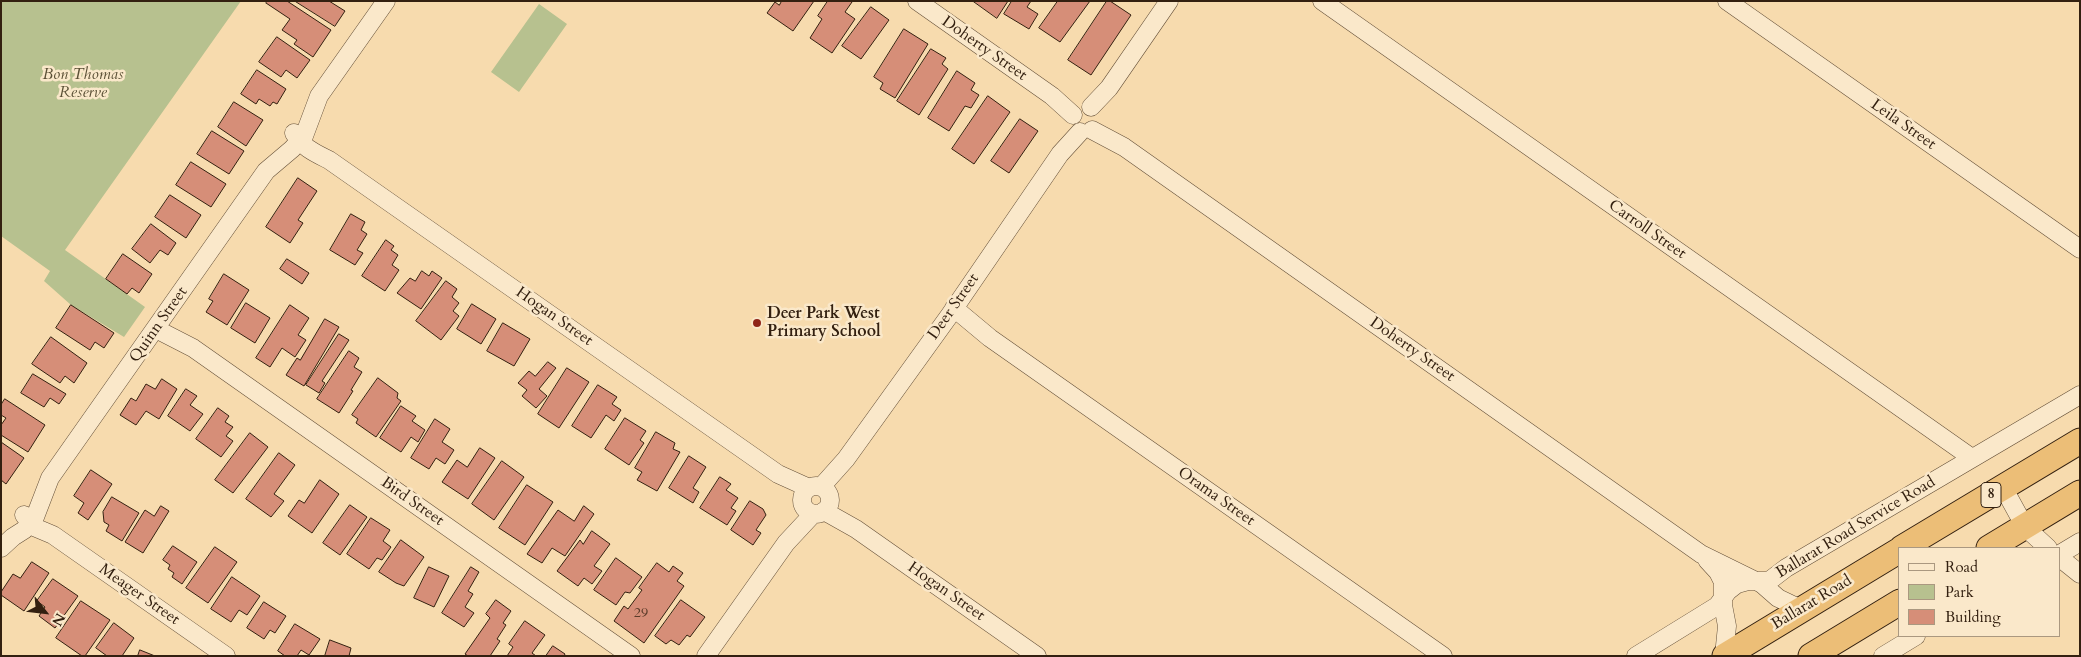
<!DOCTYPE html>
<style>
body{margin:0}
#map{position:relative;width:2081px;height:657px;overflow:hidden;background:#f7dbae;font-family:Cardo,serif}
canvas{display:block}
.frame{position:absolute;inset:0;border:2px solid #332010;pointer-events:none}
.legend{position:absolute;left:1898px;top:547px;width:162px;height:90px;box-sizing:border-box;background:#fae8ca;border:1px solid #aa9880;margin:0;padding:6px 9px;list-style:none;font-size:15px;color:#332010}
.legend li{display:flex;align-items:center;gap:10px;height:25px}
.legend b{width:25px;border:1px solid #aa9880}
.north{position:absolute;left:20px;top:587px;width:50px;height:50px;-webkit-text-stroke:4px #fae8ca;paint-order:stroke;rotate:119deg;font-size:14px;font-weight:700;line-height:20px;text-align:center;color:#332010}
.north::after{content:'';display:block;margin:auto;width:18px;height:22px;background:#332010;clip-path:polygon(50% 0,100% 100%,50% 72%,0 100%)}
</style>
<div id="map">
<canvas width="2081" height="657"></canvas>
<div class="frame"></div>
<ul class="legend">
<li><b style="height:6px;background:#fae8ca"></b>Road</li>
<li><b style="height:14px;background:#b7c18f"></b>Park</li>
<li><b style="height:14px;background:#d68e78"></b>Building</li>
</ul>
<div class="north">N</div>
</div>
<script>
const g = document.querySelector('canvas').getContext('2d');
g.lineJoin = 'round';
function paint(path, color) { g.fillStyle = color; g.fill(path, 'evenodd'); }
function strokePath(path, color, width, dash) { g.strokeStyle = color; g.lineWidth = width; g.lineCap = dash ? 'butt' : 'round'; g.setLineDash(dash || []); g.stroke(path); }
function write(font, color, halo, rows, align = 'center') {
  g.font = font + ' Cardo,serif'; g.lineWidth = 5; g.setLineDash([]); g.textBaseline = 'middle'; g.strokeStyle = halo; g.fillStyle = color; for (const [text, x, y, turn = 0] of rows) {
    g.save(); g.translate(x, y); g.rotate((+turn || 0) * Math.PI / 180); g.textAlign = isNaN(turn) ? turn : align; if (halo) g.strokeText(text, 0, 0); g.fillText(text, 0, 0); g.restore();
  }
}
const green = new Path2D(`
 M1 1H241L65 250 145 307 124 337 71 305 44 281 50 271 1 236Z
 M539 4 567 24 519 92 491 72Z`);
const building = new Path2D(`
 M268 1H287L331 30 313 57 294 44 297 40 282 30 290 19 266 3Z
 M295 1H329L345 11 335 26Z
 M782 1H814L793 31 767 13 775 2 779 5Z
 M828 1H850L852 2 845 12 855 19 832 53 810 38 822 19 818 16Z
 M973 1H1008L997 18Z
 M1012 1H1031L1027 7 1038 14 1029 29 1004 14Z
 M1058 1H1090L1060 42 1039 28Z
 M1107 1H1110L1131 15 1091 75 1068 60Z
 M871 7 889 20 861 59 842 46Z
 M904 29 928 44 895 98 880 89 883 83 874 77Z
 M277 37 310 60 297 78 286 70 281 77 259 62Z
 M931 49 946 58 942 64 948 69 919 115 897 101Z
 M257 70 286 89 277 104 273 102 270 106 259 99 256 104 241 94Z
 M957 71 975 83 971 90 979 95 971 108 965 106 949 131 928 118Z
 M988 96 1010 112 974 164 952 149Z
 M234 102 263 120 246 146 218 127Z
 M1020 119 1038 131 1009 173 991 161Z
 M212 131 244 151 229 174 197 154Z
 M191 162 226 184 211 207 176 185Z
 M298 178 317 191 298 220 303 223 290 243 266 227Z
 M170 195 201 215 186 238 155 217Z
 M351 214 365 222 361 230 367 234 357 250 363 253 355 265 330 250Z
 M151 224 176 243 168 255 160 250 150 263 132 249Z
 M386 240 394 246 391 250 398 255 392 265 399 270 385 291 362 276Z
 M123 254 152 274 139 293 132 288 127 294 106 279Z
 M287 259 309 273 302 284 280 269Z
 M422 271 429 276 432 271 442 278 421 309 397 293 410 278 415 281Z
 M224 274 249 290 227 325 206 312 213 301 209 299Z
 M446 281 457 289 452 297 459 303 453 311 459 316 441 340 416 321Z
 M246 303 270 318 255 343 231 328Z
 M472 304 496 319 481 344 457 329Z
 M71 305 114 333 104 348 95 342 90 350 56 328Z
 M290 305 309 318 298 335 306 340 295 357 282 348 270 367 256 358Z
 M325 319 339 327 304 386 286 375 297 358 300 360Z
 M503 323 530 339 514 366 487 351Z
 M339 334 349 340 322 381 325 383 319 393 306 385Z
 M51 337 87 363 74 383 65 376 60 383 32 364Z
 M349 351 359 358 354 367 362 372 351 390 353 391 339 413 317 399Z
 M548 362 556 368 539 389 547 396 536 408 522 396 527 390 518 383 529 371 535 376Z
 M567 368 589 382 559 428 538 414Z
 M33 374 66 394 59 404 50 398 44 407 21 393Z
 M378 378 398 393 397 398 401 401 376 437 356 423 358 419 352 415Z
 M162 379 177 389 159 419 146 411 136 425 120 415 131 398 136 401 146 384 155 389Z
 M598 385 617 397 612 404 621 410 614 421 606 415 591 438 572 426Z
 M186 389 197 396 190 405 203 414 190 431 168 416Z
 M5 399 45 425 28 452 1 435V425L6 418 1 415V405Z
 M401 406 416 416 412 421 425 430 418 442 411 437 401 452 380 438Z
 M218 408 229 416 225 422 233 427 226 436 233 441 221 457 196 439Z
 M625 418 646 431 640 440 644 443 629 465 605 449Z
 M435 419 450 429 442 442 454 450 445 464 436 458 429 469 411 458Z
 M656 432 675 443 673 449 680 452 657 491 637 480 642 472 635 468Z
 M250 433 268 447 233 493 215 480Z
 M1 442 24 458 6 484 1 480Z
 M480 448 495 458 468 499 442 482 457 460 467 467Z
 M279 453 295 465 274 494 284 501 271 517 246 499Z
 M689 456 706 467 693 488 699 492 693 503 669 488Z
 M502 461 524 477 494 520 472 504Z
 M91 470 112 484 88 520 78 513 84 503 74 496Z
 M720 477 731 484 726 490 738 498 731 508 736 511 727 525 700 508Z
 M320 480 339 494 312 533 288 516 299 500 304 503Z
 M527 485 553 502 525 545 499 528Z
 M112 497 139 513 122 541 106 531 109 525 104 522 103 512Z
 M750 501 763 509 766 515 756 530 761 533 753 545 731 530Z
 M350 505 367 517 340 555 323 543Z
 M161 506 169 511 143 553 125 542 145 510 154 516Z
 M584 506 594 514 565 556 552 548 542 563 527 554 558 510 574 521Z
 M371 518 390 530 383 541 391 547 382 560 377 558 369 569 347 554Z
 M592 531 610 544 594 566 602 571 592 584 584 578 578 586 557 571 580 540 583 544Z
 M401 540 424 557 404 586 396 583 379 572Z
 M173 546 197 562 182 584 172 577 174 573 168 569 170 565 163 560Z
 M215 547 237 562 208 603 186 588Z
 M616 558 642 577 630 593 625 592 616 605 594 590Z
 M32 562 49 573 24 611 1 595V592L13 574 20 578Z
 M657 563 669 572 673 566 683 573 677 581 684 586 644 643 614 621 624 606 628 609 642 590 639 588Z
 M429 567 449 576 434 607 414 598Z
 M471 567 479 572 468 591 473 594 465 607 474 613 464 627 442 613Z
 M232 577 260 596 247 615 239 610 231 622 211 609Z
 M53 579 78 596 55 628 39 616 45 607 37 601Z
 M496 600 511 611 503 623 506 625 497 639 500 641 490 656H468L465 654 490 618 486 614Z
 M681 600 705 617 690 637 687 635 679 645 671 640 666 644 655 636Z
 M81 601 110 620 85 656H82L56 638Z
 M264 602 286 616 275 633 270 630 264 639 247 628Z
 M525 621 545 635 532 653 536 656H507L513 647 509 644Z
 M114 623 134 638 122 656H107L96 648Z
 M295 624 320 639 309 655 301 650 297 656H285L278 651Z
 M330 640 351 648 349 656H325Z
 M553 646 565 654 564 656H546Z
 M140 650 155 656H138Z`);
const minor = new Path2D(`
 M917 1 1052 96 1073 115
 M1322 1 1972 458
 M1727 1 2080 249
 M1091 107 1109 88 1169 1
 M1092 130 1124 147 1701 554 1762 584 1778 598 1801 609
 M294 133C303 148 315 153 329 160L778 474 809 488
 M954 308 990 338 1443 656
 M156 329 193 348 631 656
 M802 500a14 14 0 1 1 28 0a14 14 0 1 1-28 0Z
 M821 487 846 459 949 316 1060 154 1080 132
 M2003 487 2025 527 2048 548
 M824 511 856 529 1037 656
 M24 515 34 527 53 535 226 656
 M1 548 13 537 24 530 35 517 50 478 266 171 292 149 304 136 319 96 386 1
 M2060 554 2080 542
 M2060 558 2080 574
 M1707 560 1718 572 1723 582V605L1727 626 1724 656
 M706 656 786 543 813 514
 M1636 656 1717 606 1728 591 1737 584 1748 581H1769L1786 568 2080 395
 M1883 656 1916 636`);
const highway = new Path2D(`
 M1902 548 2080 441
 M1989 548 2080 493
 M1725 656 1900 550
 M1811 656 1900 602`);
const markers = [
 [757,323,5,"#8f2418"]
];
const numberNames = [
 ["29",641,614]
];
const shields = [
 [1991,495,20]
];
const shieldNames = [
 ["8",1991,495]
];
const streetNames = [
 ["Doherty Street",984,49,35],
 ["Leila Street",1903,125,35],
 ["Carroll Street",1647,230,35],
 ["Deer Street",954,307,-55],
 ["Hogan Street",554,317,35],
 ["Quinn Street",159,325,-55],
 ["Doherty Street",1412,350,35],
 ["Orama Street",1216,497,35],
 ["Bird Street",412,502,35],
 ["Ballarat Road Service Road",1856,528,-31],
 ["Hogan Street",946,592,35],
 ["Meager Street",139,595,35],
 ["Ballarat Road",1812,603,-31]
];
const parkNames = [
 ["Bon Thomas",83,75],
 ["Reserve",83,93]
];
const poiNames = [
 ["Deer Park West",767,314],
 ["Primary School",767,332]
];
paint(green, '#b7c18f');
paint(building, '#d68e78');
strokePath(building, '#332010', 1);
strokePath(minor, '#644f38', 19);
strokePath(highway, '#332010', 27);
strokePath(minor, '#fae8ca', 18);
strokePath(highway, '#ecbe77', 25);
for (const [x, y, r, color] of markers) { const dot = new Path2D(); dot.arc(x, y, r, 0, 2 * Math.PI); g.fillStyle = color; g.fill(dot); strokePath(dot, '#fae8ca', 2); }
write('14px', '#5c3c2a', null, numberNames);
for (const [x, y, w] of shields) { const box = new Path2D(); box.roundRect(x - w / 2, y - 12.5, w, 25, 4); g.fillStyle = '#fae8ca'; g.fill(box); strokePath(box, '#332010', 1); }
write('bold 15px', '#332010', null, shieldNames);
write('16px', '#332010', '#fae8ca', streetNames);
write('italic 16px', '#5b5036', '#fae8ca', parkNames);
write('bold 16px', '#332010', '#fae8ca', poiNames, 'left');
</script>
